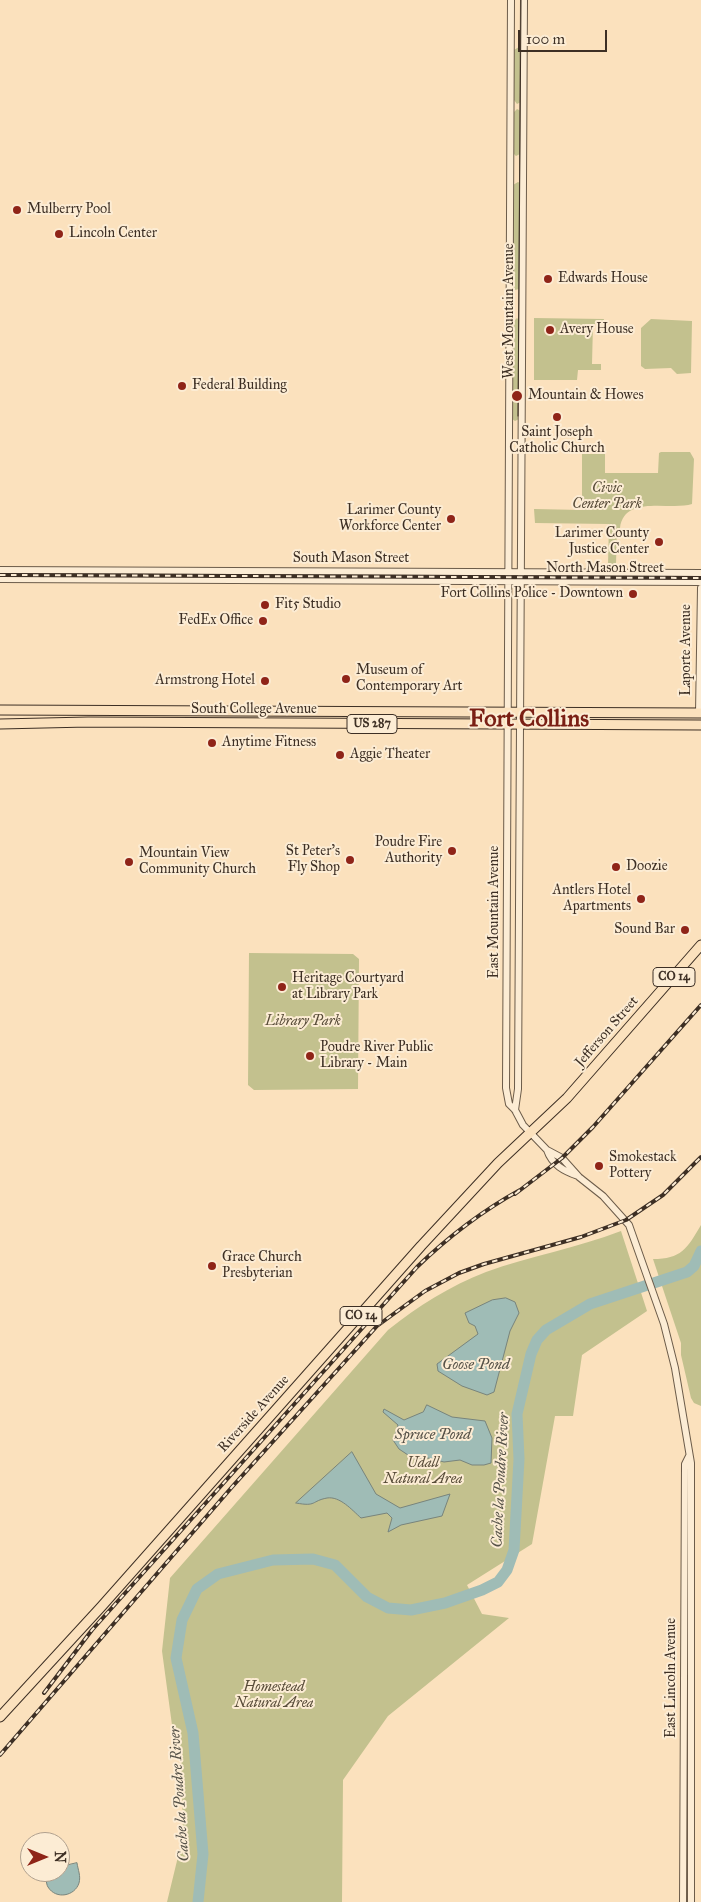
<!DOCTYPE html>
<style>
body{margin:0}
#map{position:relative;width:701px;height:1902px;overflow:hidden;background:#fbe1bd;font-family:"IM FELL Great Primer",serif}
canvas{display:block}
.north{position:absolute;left:20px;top:1832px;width:50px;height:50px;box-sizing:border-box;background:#fcecd4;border:1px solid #b0a08e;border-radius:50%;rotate:90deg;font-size:14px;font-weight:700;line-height:20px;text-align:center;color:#3d2f24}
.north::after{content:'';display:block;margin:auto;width:18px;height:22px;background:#8f2418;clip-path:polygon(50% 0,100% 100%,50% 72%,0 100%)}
.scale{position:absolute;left:518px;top:30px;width:89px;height:22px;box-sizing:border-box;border:2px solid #3d2f24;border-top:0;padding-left:6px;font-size:15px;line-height:18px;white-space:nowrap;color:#3d2f24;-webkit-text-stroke:4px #fcecd4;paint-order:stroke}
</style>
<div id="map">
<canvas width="701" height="1902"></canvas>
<div class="north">N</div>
<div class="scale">100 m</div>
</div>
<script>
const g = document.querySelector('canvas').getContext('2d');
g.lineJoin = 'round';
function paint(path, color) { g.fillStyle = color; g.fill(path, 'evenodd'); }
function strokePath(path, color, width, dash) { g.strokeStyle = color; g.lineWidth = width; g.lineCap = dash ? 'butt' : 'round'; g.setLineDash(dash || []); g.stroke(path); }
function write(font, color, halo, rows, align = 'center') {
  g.font = font + ' "IM FELL Great Primer",serif'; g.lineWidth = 4; g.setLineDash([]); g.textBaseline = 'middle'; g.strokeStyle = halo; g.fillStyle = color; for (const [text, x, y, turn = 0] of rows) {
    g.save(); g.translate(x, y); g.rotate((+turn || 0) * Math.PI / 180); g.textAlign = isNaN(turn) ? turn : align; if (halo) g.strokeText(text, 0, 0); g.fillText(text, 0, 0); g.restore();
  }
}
const green = new Path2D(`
 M519 47 521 48V102L517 104 514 100V50Z
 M517 109 521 111 520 154 516 156 513 153 514 112Z
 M518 182 520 183 519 289 515 290 513 288V185Z
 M517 318 520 321 519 419 515 421 512 419 513 322Z
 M534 318 604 319 603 324H593L592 364H601V370H578L577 380H534Z
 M651 319 692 321 691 373 677 374 671 368 645 369 641 366V328Z
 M661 452H690L694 459 692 504C671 511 624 494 620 528H617L616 564H608L609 524 535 523 534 509 582 510V454H605V473H658L659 453Z
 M249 953 353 954 359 959 358 1089 254 1090 248 1085Z
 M701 1225V1406L694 1403 691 1398 681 1355V1343L653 1259C681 1259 687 1249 701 1225Z
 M621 1231 647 1311 582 1355 573 1416H555L532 1544 467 1585 482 1614 509 1618 388 1716 343 1780 342 1902H167L183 1836 181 1755 172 1725 162 1651 170 1578 388 1330C418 1306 450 1286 486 1272 530 1256 577 1248 621 1231Z`);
const water = new Path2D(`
 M506 1298 515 1302 519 1313 510 1331 494 1392 487 1395 462 1386 438 1371 437 1364 478 1334 475 1326 469 1323 465 1313 492 1300Z
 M427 1405 452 1417 485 1421 492 1438 491 1463 484 1465H472L460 1460 444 1462 428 1458 414 1459 399 1449 393 1440 398 1425 383 1412 384 1409 404 1420 423 1412Z
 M352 1452 376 1494 400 1508 450 1494 442 1516 401 1525 388 1532 392 1518 387 1513 361 1518C352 1510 340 1496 327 1498 311 1501 317 1507 296 1503Z
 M77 1863C78 1870 81 1876 79 1883 75 1896 56 1900 48 1887 46 1884 46 1876 45 1872H60V1867Z`);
const river = new Path2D(`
 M198 1902 203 1854 193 1733 176 1658 182 1620 197 1589 218 1574 273 1560 313 1559 335 1565 367 1597 388 1608 411 1610 445 1603 482 1590 498 1582 507 1570 514 1550 519 1459 517 1414 531 1354 537 1340 546 1330 590 1304 687 1272 694 1266 701 1251`);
const minor = new Path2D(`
 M511 0 506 1088 509 1104 515 1110 523 1125 547 1150 562 1158 579 1177 603 1196 629 1225 664 1324 675 1368 691 1463V1902
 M0 570 701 573
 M0 579 701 582
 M699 713 701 588
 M515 1110 518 1089 524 0
 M547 1150C552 1165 564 1171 578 1176
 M683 1902 685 1464 689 1456`);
const highway = new Path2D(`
 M0 710 701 713
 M0 724 88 722 701 725
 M0 1717 101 1607 421 1246 498 1163 567 1098 701 945`);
const tram = new Path2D(`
 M518 416 521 0`);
const rail = new Path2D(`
 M0 575 701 578
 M515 1194 562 1158 593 1127 701 1005
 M44 1693 92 1630 417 1267C448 1237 482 1211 520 1190
 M0 1755 232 1487 377 1326 425 1291 459 1273 484 1264 581 1237 626 1220 663 1195 701 1157`);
const markers = [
 [17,210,5,"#8f2418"],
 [59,234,5,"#8f2418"],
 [548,279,5,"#8f2418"],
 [550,330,5,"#8f2418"],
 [182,386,5,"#8f2418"],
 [517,396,6,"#8f2418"],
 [557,417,5,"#8f2418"],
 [451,519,5,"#8f2418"],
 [659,542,5,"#8f2418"],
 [633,594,5,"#8f2418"],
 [265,605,5,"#8f2418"],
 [263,621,5,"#8f2418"],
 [346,679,5,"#8f2418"],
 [265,681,5,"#8f2418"],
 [212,743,5,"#8f2418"],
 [340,755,5,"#8f2418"],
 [452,851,5,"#8f2418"],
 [350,860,5,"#8f2418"],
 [129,862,5,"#8f2418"],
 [616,867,5,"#8f2418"],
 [641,899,5,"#8f2418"],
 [685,930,5,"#8f2418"],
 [282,987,5,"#8f2418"],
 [310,1056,5,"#8f2418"],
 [599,1166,5,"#8f2418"],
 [212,1266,5,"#8f2418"]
];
const shields = [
 [372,724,50],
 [674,977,42],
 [361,1316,42]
];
const shieldNames = [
 ["US 287",372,724],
 ["CO 14",674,977],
 ["CO 14",361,1316]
];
const poiNames = [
 ["Mulberry Pool",27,210],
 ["Lincoln Center",69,234],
 ["Edwards House",558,279],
 ["Avery House",560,330],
 ["Federal Building",192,386],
 ["Mountain & Howes",528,396],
 ["Saint Joseph",557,433,"center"],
 ["Catholic Church",557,449,"center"],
 ["Larimer County",441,511,"right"],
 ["Workforce Center",441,527,"right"],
 ["Larimer County",649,534,"right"],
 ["Justice Center",649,550,"right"],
 ["Fort Collins Police - Downtown",623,594,"right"],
 ["Fit5 Studio",275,605],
 ["FedEx Office",253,621,"right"],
 ["Museum of",356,671],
 ["Contemporary Art",356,687],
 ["Armstrong Hotel",255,681,"right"],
 ["Anytime Fitness",222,743],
 ["Aggie Theater",350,755],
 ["Poudre Fire",442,843,"right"],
 ["Authority",442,859,"right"],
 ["St Peter's",340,852,"right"],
 ["Fly Shop",340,868,"right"],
 ["Mountain View",139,854],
 ["Community Church",139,870],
 ["Doozie",626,867],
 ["Antlers Hotel",631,891,"right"],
 ["Apartments",631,907,"right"],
 ["Sound Bar",675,930,"right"],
 ["Heritage Courtyard",292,979],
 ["at Library Park",292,995],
 ["Poudre River Public",320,1048],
 ["Library - Main",320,1064],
 ["Smokestack",609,1158],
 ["Pottery",609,1174],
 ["Grace Church",222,1258],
 ["Presbyterian",222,1274]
];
const streetNames = [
 ["West Mountain Avenue",510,311,-90],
 ["South Mason Street",351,559],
 ["North Mason Street",605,569],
 ["Laporte Avenue",687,650,-90],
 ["South College Avenue",254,710],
 ["East Mountain Avenue",495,912,-90],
 ["Jefferson Street",607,1032,-49],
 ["Riverside Avenue",254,1414,-48],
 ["East Lincoln Avenue",672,1678,-90]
];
const parkNames = [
 ["Civic",607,489],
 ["Center Park",607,505],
 ["Library Park",303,1022],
 ["Udall",423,1464],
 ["Natural Area",423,1480],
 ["Homestead",274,1688],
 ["Natural Area",274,1704]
];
const waterNames = [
 ["Goose Pond",476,1365],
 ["Spruce Pond",433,1435],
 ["Cache la Poudre River",501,1480,-87],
 ["Cache la Poudre River",180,1794,-94]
];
const townNames = [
 ["Fort Collins",529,720]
];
paint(green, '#c3c18e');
paint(water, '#9fbcb6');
strokePath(water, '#78847c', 1);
strokePath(river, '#9fbcb6', 11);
strokePath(minor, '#6c5c4a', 8);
strokePath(highway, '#3d2f24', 11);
strokePath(minor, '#fcecd4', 6);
strokePath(highway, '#fbe1bd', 9);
strokePath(tram, '#3d2f24', 1);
strokePath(rail, '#3d2f24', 4);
strokePath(rail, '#fcecd4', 2, [5.5]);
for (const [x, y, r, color] of markers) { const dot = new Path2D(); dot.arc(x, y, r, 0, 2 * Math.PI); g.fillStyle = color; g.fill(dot); strokePath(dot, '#fcecd4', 2); }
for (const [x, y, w] of shields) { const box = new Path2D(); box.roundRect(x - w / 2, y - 9.5, w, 19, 4); g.fillStyle = '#fcecd4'; g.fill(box); strokePath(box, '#3d2f24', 1); }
write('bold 12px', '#3d2f24', null, shieldNames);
write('14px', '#3d2f24', '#fcecd4', poiNames, 'left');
write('14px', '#3d2f24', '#fcecd4', streetNames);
write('italic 14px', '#584c39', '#fcecd4', parkNames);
write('italic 15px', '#565248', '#fcecd4', waterNames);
write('bold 24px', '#7a1f14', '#fcecd4', townNames);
</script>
